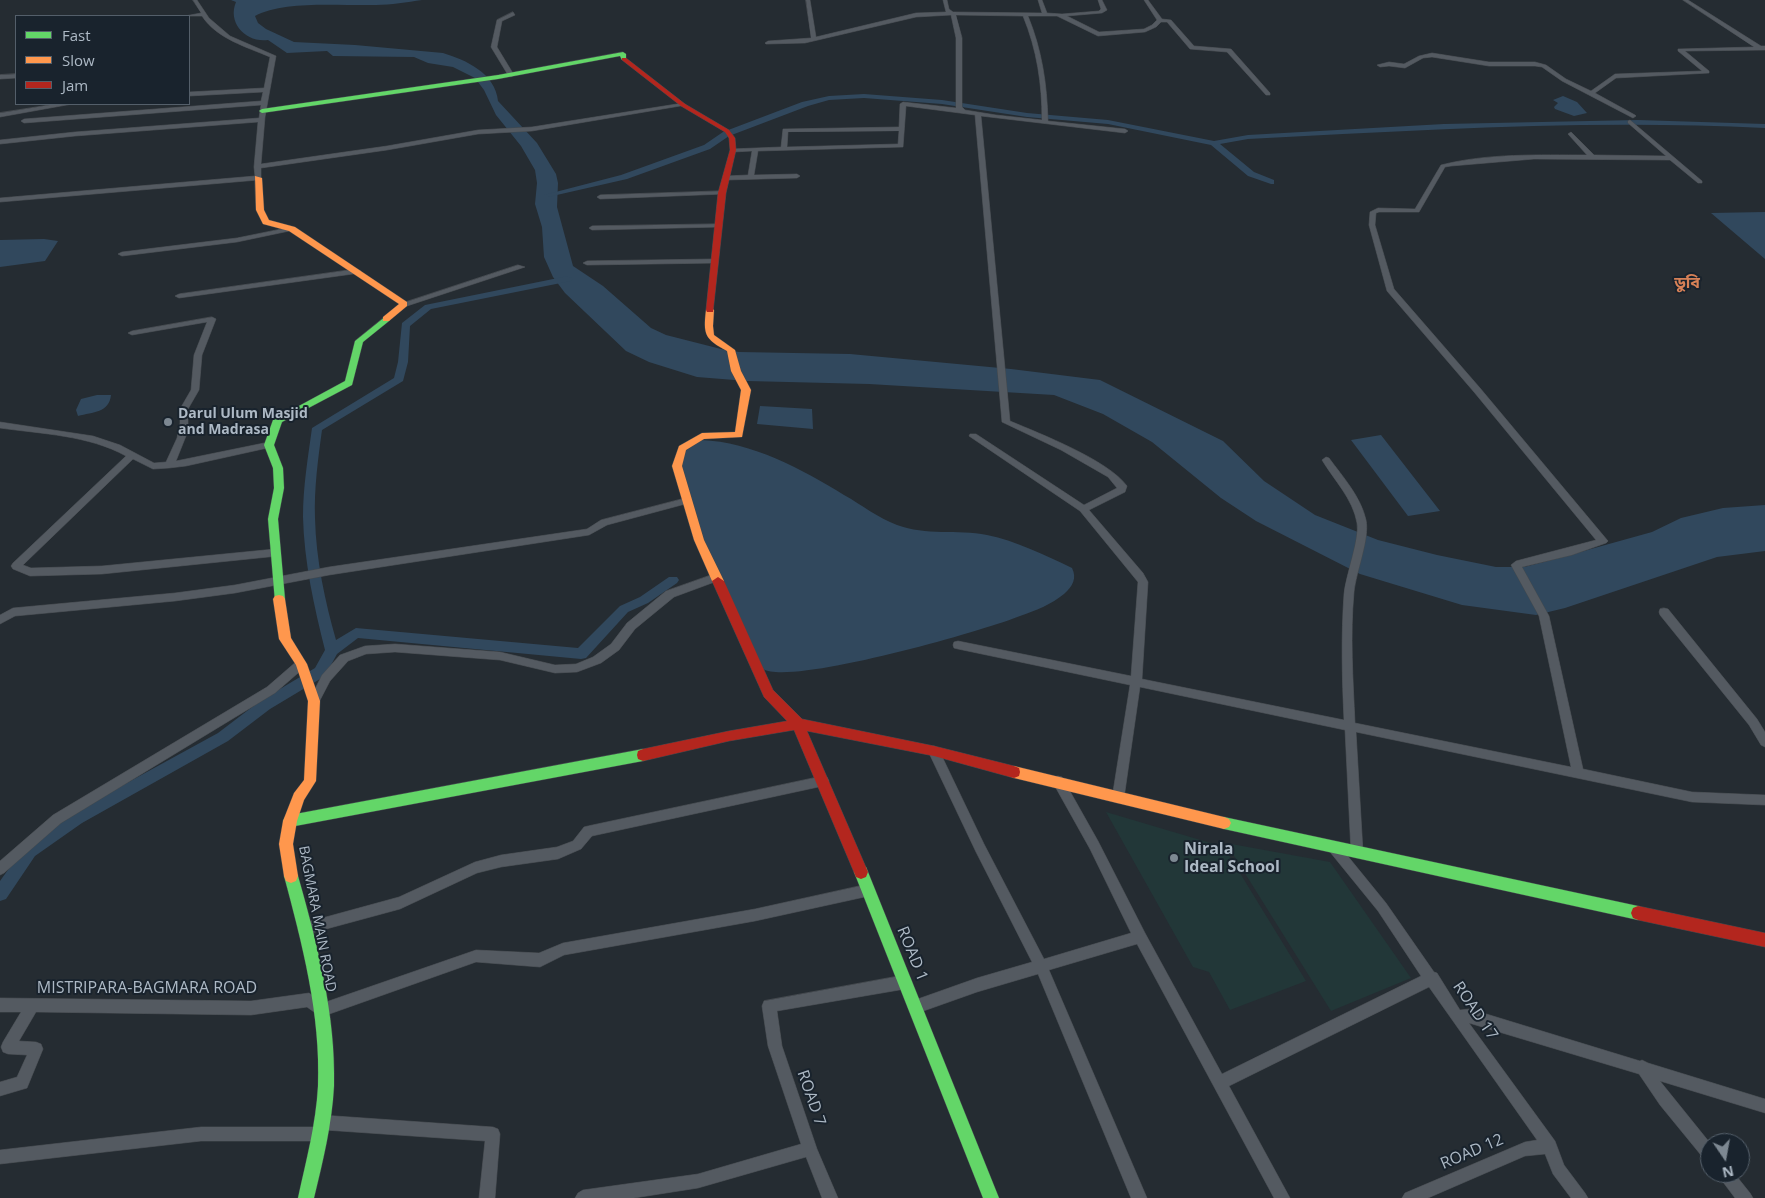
<!DOCTYPE html>
<meta charset="utf-8">
<style>
body{margin:0}
#map{position:relative;width:1765px;height:1198px;overflow:hidden;background:#252c32;font-family:"Open Sans",sans-serif}
canvas{display:block}
.legend{position:absolute;left:15px;top:15px;width:175px;height:90px;box-sizing:border-box;background:#19232d;border:1px solid #545f6a;margin:0;padding:6px 9px;list-style:none;font-size:15px;color:#adb9c5}
.legend li{display:flex;align-items:center;gap:10px;height:25px}
.legend b{width:25px;border:1px solid #545f6a}
.north{position:absolute;left:1700px;top:1133px;width:50px;height:50px;box-sizing:border-box;background:#19232d;border:1px solid #545f6a;border-radius:50%;rotate:168deg;font-size:14px;font-weight:700;line-height:20px;text-align:center;color:#adb9c5}
.north::after{content:'';display:block;margin:auto;width:18px;height:22px;background:#7d8892;clip-path:polygon(50% 0,100% 100%,50% 72%,0 100%)}
</style>
<div id="map">
<canvas width="1765" height="1198"></canvas>
<ul class="legend">
<li><b style="height:6px;background:#63d668"></b>Fast</li>
<li><b style="height:6px;background:#ff974d"></b>Slow</li>
<li><b style="height:6px;background:#b3261e"></b>Jam</li>
</ul>
<div class="north">N</div>
</div>
<script>
const g = document.querySelector('canvas').getContext('2d');
g.lineJoin = 'round';
function paint(path, color) { g.fillStyle = color; g.fill(path, 'evenodd'); }
function strokePath(path, color, width, dash) { g.strokeStyle = color; g.lineWidth = width; g.lineCap = dash ? 'butt' : 'round'; g.setLineDash(dash || []); g.stroke(path); }
function write(font, color, halo, rows, align = 'center') {
  g.font = font + ' "Open Sans","Noto Sans Bengali",sans-serif'; g.lineWidth = 4; g.setLineDash([]); g.textBaseline = 'middle'; g.strokeStyle = halo; g.fillStyle = color; for (const [text, x, y, turn = 0] of rows) {
    g.save(); g.translate(x, y); g.rotate((+turn || 0) * Math.PI / 180); g.textAlign = isNaN(turn) ? turn : align; if (halo) g.strokeText(text, 0, 0); g.fillText(text, 0, 0); g.restore();
  }
}
const green = new Path2D(`
 M1106 812 1224 847 1306 981 1230 1010 1209 972 1193 967Z
 M1226 843 1330 862 1411 978 1331 1011Z`);
const water = new Path2D(`
 M231 0H422C407 2 391 5 376 5 340 6 284 0 255 16L258 23 266 29 294 42 355 45 443 53C466 60 495 73 498 101L537 143 556 174 558 183 557 207 573 266 603 286 651 328 666 335 721 349 739 352 850 354 1011 369 1100 380 1223 441 1264 481 1315 515 1378 540 1437 555 1496 567H1524L1555 559 1652 532 1681 518 1723 508 1765 505V551L1717 557 1565 608 1536 615 1462 605 1360 574 1256 521 1221 498 1152 442 1103 414 1054 395 869 384 747 381 697 377 649 362 626 351 565 293 553 277 544 257 542 227 535 204 537 183 535 170 521 146 496 115 484 90 475 78 453 67 428 63 414 57 333 56 327 51 287 53 268 40C246 43 227 23 236 2Z
 M1563 96 1577 102 1587 113 1574 116 1555 109 1554 107 1558 103 1553 100Z
 M1765 212V259L1711 213Z
 M44 239 58 241 45 261 0 267V240Z
 M97 395H111C109 413 93 412 78 416L76 410 81 399Z
 M760 406 812 409 813 429 757 424Z
 M1381 435 1440 511 1408 516 1351 440Z
 M701 440C752 442 802 469 844 495 862 505 878 518 897 525 926 536 957 529 987 535 1016 541 1045 555 1072 568 1077 578 1073 586 1064 594 1052 604 1035 611 1020 616 983 631 791 686 763 669L701 536 681 469 685 450Z`);
const canal = new Path2D(`
 M864 94 942 100 1027 113 1108 120 1214 141 1248 135 1444 124 1638 120 1765 124V128C1593 119 1420 130 1248 139L1220 144 1254 172 1274 180V184H1271L1248 176 1211 145 1108 124 1027 117 942 104 864 98 829 100 808 106 729 136 710 149 627 179 548 197 544 195 621 175 704 145 723 132 802 102 829 96Z
 M568 276 573 279 571 281 431 309 410 326 408 362 403 381 322 430C318 459 314 489 315 518 316 560 325 601 336 640L356 628 578 648 620 606 640 597 669 577H677L679 580 677 583 648 603 628 612 586 658 581 659 358 638 337 654 325 676 270 709 228 741 82 823 35 856 6 899 0 901V881L25 846 72 813 218 733 260 701 315 668 325 650C314 607 304 561 303 517 303 487 308 457 312 428L394 378 398 362 402 323 425 305Z`);
const street = new Path2D(`
 M193 0H197L209 18 230 36 276 56 265 117 261 164 387 146 478 130 532 127 683 103 686 105 532 131 478 134 387 150 261 168V178L258 180 0 202V198L255 176 254 167 258 122 75 136 0 144V140L75 132 259 118 261 105 24 123 21 121 24 119 261 101 263 92 189 96V92L264 88 270 57C247 47 217 39 202 16H185L201 13Z
 M806 0H810L816 37 916 13 946 12 943 0H947L949 9 953 12 1042 13 1038 0H1042L1047 13 1062 14 1099 11 1101 9 1098 0H1102L1107 10 1102 13 1067 16 1099 32 1144 29 1152 25 1157 20 1144 0H1148L1162 19 1171 20 1194 46 1231 49 1270 93V95H1266L1227 52 1190 49 1167 22H1161L1156 27 1145 32 1098 36 1057 16H1028C1042 50 1047 84 1048 121L1125 129 1128 131 1125 133 981 116 1010 421C1041 434 1108 460 1127 486L1125 492 1089 510 1143 573 1148 582 1142 679 1344 720C1342 678 1341 636 1344 594 1346 574 1360 539 1357 523 1353 499 1334 480 1322 460L1326 457 1329 458C1343 477 1361 497 1366 520 1370 538 1356 572 1354 592 1350 635 1353 679 1355 723L1571 767 1539 616 1511 565 1516 561 1596 540 1474 392 1387 291 1369 225 1370 212 1378 208 1415 209 1441 165C1488 153 1539 155 1587 155L1568 134 1571 132 1594 155 1666 156 1628 123V121L1630 120 1702 181V183H1698L1670 160 1534 159 1451 166 1445 167 1419 212H1379L1376 213 1375 225 1394 289 1480 388 1608 541 1606 543 1572 555 1522 567 1549 616 1583 769 1692 792 1765 795V805L1692 802 1356 732 1363 852 1361 856 1357 858 1353 856 1351 852 1345 730 1140 687 1124 798 1122 802 1118 803 1114 802 1112 798 1130 685 958 649 954 648 953 645 954 642 958 641 1131 676 1138 582 1080 511 969 436 970 434H976L1084 505 1117 488 1108 477 1061 450 1002 422 975 115 906 106 903 147 758 151 754 175 797 174 800 176 797 178 726 180 723 178 726 176 748 175 752 151 733 152 730 150 731 149 781 147 783 129 899 127 900 104 903 102 956 108V38L951 15 916 17 805 43 766 44 765 43 768 41 811 38ZM956 15 1023 16C1037 50 1042 84 1042 120L996 115 965 110 962 107V38ZM899 131 898 144 787 147 788 132Z
 M1683 0H1688L1761 46H1765V50L1685 51 1709 71V73L1616 78 1595 93 1635 115 1636 116 1633 118 1562 81 1542 67 1535 66H1489L1432 57 1423 58 1405 68 1389 66 1380 67 1377 65 1389 62 1404 64 1419 56 1432 53 1489 62H1535L1546 65 1566 79 1591 91 1615 74 1702 71 1678 51V49L1754 47Z
 M513 12 515 15 502 21 497 47 514 75 511 77 508 75 491 47 497 20Z
 M16 74V78L0 79V75Z
 M56 104H72L0 117V113Z
 M722 191 724 192V194L600 199 597 197 600 195Z
 M718 224 720 225V227L592 230 589 228 592 226Z
 M292 227 294 228V230L237 242 122 256 118 254 122 252 237 238Z
 M714 259H717V263L587 265 583 263 587 261Z
 M518 265 525 267 407 306H404L400 304Z
 M357 269 361 271 360 273 179 298 175 296 179 294Z
 M212 317 216 319 202 355 199 390 188 409V431L176 461 269 442 272 443 273 445 272 447 186 466 169 468 153 469 133 459 23 565 31 568 102 566 275 549 278 550 280 553 278 556 102 574 30 576 13 569 11 566 13 563 126 456C88 435 42 434 0 428V422L93 436 120 445 154 463 166 462 177 438 180 423V409L191 390 194 355 207 322 132 335 128 333 132 331Z
 M686 498 689 499 691 501 689 503 607 525 589 535 329 575 235 593 175 601 15 616 0 624V615L13 608 175 593 235 585 329 567 587 529 601 520Z
 M717 573 720 574 722 577 720 580 674 597 635 629 619 650 601 663 577 672 555 673 500 660 395 652 366 654 348 661 330 681 318 704 314 706 310 704 309 701 322 675 340 655 365 646 395 644 500 652 555 665 576 664 593 657 611 644 627 623 666 591Z
 M1664 608 1668 609 1757 719 1765 732V747L1761 745 1749 725 1660 615 1659 612 1660 609Z
 M301 660 305 661 306 664 305 667 275 693 61 823 4 873 0 875V861L53 815 267 687 297 661Z
 M934 746 938 748 984 844 1044 959 1131 933 1090 849 1052 781 1054 777 1058 776 1062 777 1098 841 1145 933 1222 1074 1421 976 1378 911 1330 852 1328 848 1330 844 1334 842 1338 844 1386 903 1434 972 1437 973 1460 1010 1470 1009 1640 1061 1642 1060 1648 1063 1765 1099V1113L1660 1081 1710 1143V1162L1705 1160 1660 1105 1639 1074 1469 1023 1555 1141 1564 1165 1585 1193 1588 1198H1571L1553 1174 1545 1154 1525 1156 1428 1198H1402L1405 1193 1525 1142 1537 1140 1429 987 1229 1086 1290 1198H1274L1137 944 1049 970 1147 1198H1131L1038 974 977 992 915 1014 910 1012 908 1007 910 1002 915 1000 977 978 1032 962 976 852 928 751 930 748Z
 M823 776 827 777 829 781 827 785 823 786 592 836 581 849 558 859 501 867 477 873 400 909 304 935 299 933 298 929 299 925 304 923 399 897 475 862 501 855 557 847 573 841 584 827 588 826Z
 M869 884 873 886 875 890 873 894 869 896 755 921 564 955 540 967 476 962 321 1017 307 1007 251 1015 36 1012 19 1041 36 1042 41 1044 43 1049 27 1088 0 1096V1082L17 1077 27 1055 8 1054 3 1052 1 1047 3 1042 21 1012H0V998L251 1001 309 993 323 1003 476 950 539 953 563 943 755 909Z
 M905 975 910 977 912 982 910 987 905 989 777 1011 782 1046 817 1149 838 1198H822L806 1157 698 1188 634 1198H575L578 1193 583 1190 698 1174 801 1144 768 1046 762 1006 764 1001Z
 M321 1115 493 1127 498 1129 500 1134 495 1198H479L485 1141 325 1130 327 1134 325 1139 320 1141H201L0 1164V1150L201 1127H316L314 1122 316 1117Z
 M1718 1173H1734L1750 1193 1753 1198H1735L1720 1178Z`);
const fast = new Path2D(`
 M623 52 626 54V60H622L620 56 498 79 262 113 259 111 262 109 498 75Z
 M386 316 390 319 389 321 363 342 352 385 282 422 274 445 283 468 284 488 278 519 285 599 283 602H275L268 519 274 488 273 468 264 445 273 420 345 381 355 341Z
 M643 749 648 751 649 755 648 759 643 761 290 827 285 825 283 821 285 817 290 815Z
 M1224 817 1638 906 1643 908 1645 913 1643 918 1638 920 1224 829 1219 827 1217 823 1219 819Z
 M861 865 866 867 868 872 999 1198H983L854 872 856 867Z
 M291 869 296 871 298 876C317 943 336 1015 334 1086 332 1124 323 1161 314 1198H298C306 1161 316 1124 318 1086 321 1015 302 943 284 876L286 871Z`);
const slow = new Path2D(`
 M255 176 262 178 264 210 269 220 295 227 407 302V306L389 321H383V317L399 304 289 231 263 224 256 210Z
 M710 307 714 310 713 326 714 335 735 350 741 371 751 390 742 437 704 439 686 450 682 466 704 540 724 581 718 585 712 581 694 540 672 466 679 446 702 433 735 432 741 390 731 371 727 351C705 339 703 335 706 310Z
 M279 595 283 596 285 599 291 638 307 664 320 701 316 781 304 800 297 821 293 844 298 876 296 881 291 883 286 881 284 876 279 844 283 821 294 793 304 780 308 701 296 665 279 639 273 599 275 596Z
 M1014 766 1224 817 1229 819 1231 823 1229 827 1224 829 1014 778 1009 776 1008 772 1009 768Z`);
const jam = new Path2D(`
 M622 58H626L685 104 729 130 735 138 736 150 726 193 713 312H707L706 310 718 193 730 150 729 138 725 132 681 106 622 60Z
 M718 577 724 581 773 690 802 719 934 746 1014 766 1019 768 1020 772 1019 776 1014 778 934 756 807 731 868 872 866 877 861 879 856 877 794 730 729 741 643 761 638 759 637 755 638 751 643 749 729 731 787 721 764 697 712 581Z
 M1638 906 1765 933V947L1638 920 1633 918 1631 913 1633 908Z`);
const markers = [
 [168,422,5,"#7d8892"],
 [1174,858,5,"#7d8892"]
];
const poiNames = [
 ["Darul Ulum Masjid",178,414],
 ["and Madrasa",178,430]
];
const streetNames = [
 ["BAGMARA MAIN ROAD",317,919,79]
];
const farDistrictnames = [
 ["ডুবি",1687,283]
];
const nearPoinames = [
 ["Nirala",1184,849],
 ["Ideal School",1184,867]
];
const nearStreetnames = [
 ["ROAD 1",912,954,68],
 ["MISTRIPARA-BAGMARA ROAD",147,988],
 ["ROAD 17",1475,1011,56],
 ["ROAD 7",811,1098,71],
 ["ROAD 12",1472,1152,-23]
];
paint(green, '#223738');
paint(water, '#31485d');
paint(canal, '#31485d');
strokePath(street, '#43484d', 1);
strokePath(fast, '#43484d', 1);
strokePath(slow, '#43484d', 1);
strokePath(jam, '#43484d', 1);
paint(street, '#545a61');
paint(fast, '#63d668');
paint(slow, '#ff974d');
paint(jam, '#b3261e');
for (const [x, y, r, color] of markers) { const dot = new Path2D(); dot.arc(x, y, r, 0, 2 * Math.PI); g.fillStyle = color; g.fill(dot); strokePath(dot, '#19232d', 2); }
write('bold 14px', '#adb9c5', '#19232d', poiNames, 'left');
write('14px', '#adb9c5', '#19232d', streetNames);
write('bold 16px', '#d78157', '#19232d', farDistrictnames);
write('bold 16px', '#adb9c5', '#19232d', nearPoinames, 'left');
write('16px', '#adb9c5', '#19232d', nearStreetnames);
</script>
